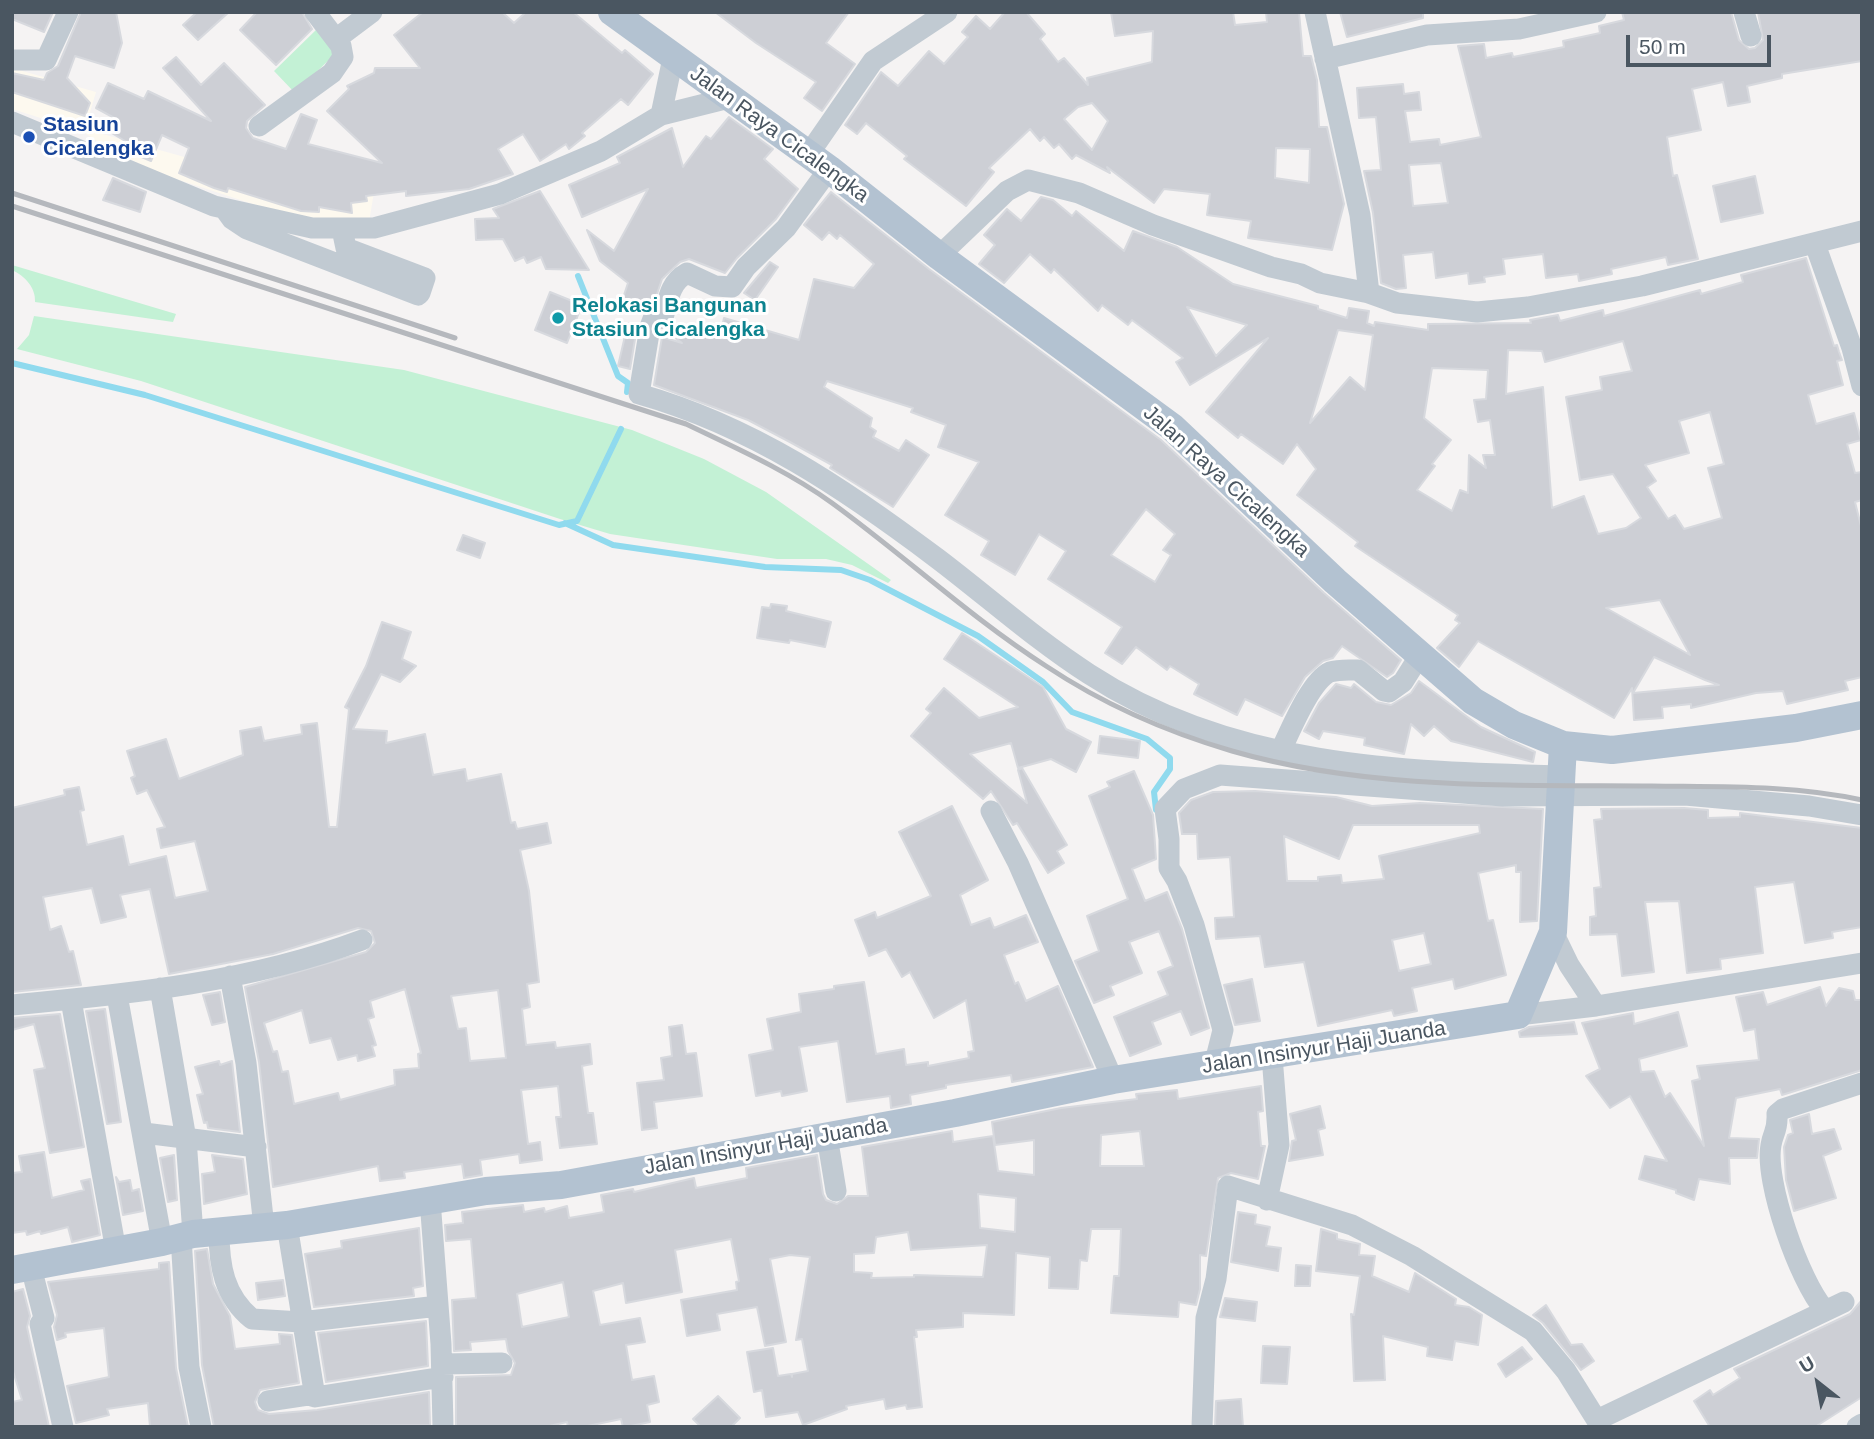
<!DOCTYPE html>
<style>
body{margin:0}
#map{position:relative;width:1874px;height:1439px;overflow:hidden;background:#f5f3f3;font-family:Arial,sans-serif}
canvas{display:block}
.frame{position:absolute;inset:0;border:14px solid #4a5661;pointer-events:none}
.north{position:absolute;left:1783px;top:1348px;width:70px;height:70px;-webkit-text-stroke:5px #fff;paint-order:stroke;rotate:329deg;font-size:19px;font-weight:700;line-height:28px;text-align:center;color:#4a5661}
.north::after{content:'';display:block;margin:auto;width:24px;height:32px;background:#4a5661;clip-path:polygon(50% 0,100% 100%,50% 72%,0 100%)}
.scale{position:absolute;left:1626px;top:35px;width:145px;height:32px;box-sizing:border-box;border:4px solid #4a5661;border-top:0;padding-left:9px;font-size:21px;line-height:24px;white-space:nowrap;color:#4a5661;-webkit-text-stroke:5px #fff;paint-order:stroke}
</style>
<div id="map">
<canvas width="1874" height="1439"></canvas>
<div class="frame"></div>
<div class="north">U</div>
<div class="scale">50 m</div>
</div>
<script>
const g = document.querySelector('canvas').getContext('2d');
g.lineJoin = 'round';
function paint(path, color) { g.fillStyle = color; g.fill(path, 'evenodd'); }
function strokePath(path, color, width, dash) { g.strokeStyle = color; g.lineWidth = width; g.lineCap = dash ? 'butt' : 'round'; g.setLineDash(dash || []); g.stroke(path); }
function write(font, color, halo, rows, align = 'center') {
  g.font = font + ' Arial,sans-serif'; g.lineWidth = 6; g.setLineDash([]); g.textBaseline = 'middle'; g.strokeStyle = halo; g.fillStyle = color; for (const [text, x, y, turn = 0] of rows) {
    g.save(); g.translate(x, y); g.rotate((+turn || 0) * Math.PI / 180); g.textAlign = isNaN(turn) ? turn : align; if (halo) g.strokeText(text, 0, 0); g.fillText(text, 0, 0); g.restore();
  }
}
const commercial = new Path2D(`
 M12 68 96 92 85 129 195 160 376 180 369 222 336 223 265 208 164 175 112 151 82 131 12 109Z`);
const green = new Path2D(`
 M317 29 338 51 295 93 274 71Z
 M12 265 176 314 173 322 35 302C36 288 25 276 12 270Z
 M34 316 404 370 632 430 704 459 766 492 891 580 888 583 852 565 826 559H777L610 534 560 519 141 381 17 349 29 335Z`);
const stream = new Path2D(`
 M578 276 618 376 628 383 627 392
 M12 363 145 395 559 525 577 521 621 429
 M565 523 613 545 765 567 841 570 870 580 978 636 1043 682 1072 712 1147 739 1170 758V769L1154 792 1156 810`);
const building = new Path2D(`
 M12 12H53L44 32 12 19Z
 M81 12H116L122 43 114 68 75 56 67 78 90 103 85 116 12 92V73L44 80 47 73 58 66Z
 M197 12H229L198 40 183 25Z
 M257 12H302L312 29 276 65 240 30Z
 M423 12H502L514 23 526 12H573L622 53 625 50 653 74 628 105 621 99 582 133 585 136 569 149 566 144 540 161 523 134 498 149 513 174 469 189 406 196V191L366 196 367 201 351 203 352 213 319 207V212L301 211 228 188 227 192 214 188 179 173 189 148 162 135 151 161 132 153 135 147 110 132 118 120 96 108 108 83 144 99 148 91 211 121 163 68 176 57 201 85 224 63 265 105 247 121 246 128 253 138 286 149 301 114 317 120 308 144 382 163 327 111 349 89 347 86 374 73 375 68H420L394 35Z
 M715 12H849L826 43 855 64 822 111 804 98 816 82 756 43Z
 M1005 12H1026L1045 34 1040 39 1058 62 1064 58 1088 85 1087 78 1152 62 1153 31 1115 36 1111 12H1233L1235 25 1267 22 1266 12H1299L1303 56H1311L1317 80 1319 127H1327L1344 204 1332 250 1248 238 1251 221 1207 215 1210 194 1164 189 1154 203 1107 167 1110 173 1076 155 1072 159 1059 144 1054 148 1044 137 1040 141 1030 129 989 168 994 172 966 206 904 159 907 156 866 123 857 134 845 125 881 72 898 86 929 51 944 64 968 37 962 32 976 16 990 29ZM1092 103 1108 121 1092 150 1064 119 1078 107ZM1276 148 1310 149 1309 183 1275 178Z
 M1340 12H1423V18L1347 37Z
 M1622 12H1731L1739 40 1749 49 1755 48 1763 40 1758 12H1862V61L1782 74V78L1747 86 1750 102 1728 106 1723 82 1692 89 1701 130 1667 137 1673 176 1677 175 1698 259 1668 265 1666 257 1611 269 1612 274 1579 281 1578 274 1546 278 1543 254 1503 259 1505 274 1484 277 1485 282 1469 284 1468 273 1436 278 1433 252 1403 255 1406 288 1396 289 1381 283 1373 213 1364 171 1381 170 1376 117 1359 118 1357 88 1403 84 1404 94 1419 92 1421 110 1405 111 1410 142 1439 139 1440 145 1481 137 1458 46 1484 44 1486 58 1512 53 1513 57 1564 47 1563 41 1600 33 1599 26 1624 20ZM1441 163 1448 203 1413 206 1409 165Z
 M729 117 773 149 764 159 798 189 776 219 737 258 725 273 689 259 680 262 662 279 653 306 642 313 623 298 628 283 600 261 587 230 614 251 648 189 582 217 569 185 620 163 617 157 672 128 683 167 706 136 711 139Z
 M1755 176 1763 213 1721 222 1713 186Z
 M113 178 146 192 140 212 103 200Z
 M540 191 589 270 546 269 541 257 527 263 524 257 515 261 503 239 476 240 475 219 499 218 493 209Z
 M831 192 929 269 1161 440 1324 593 1401 660 1393 673 1387 677 1342 646 1333 658 1323 661 1305 677 1282 716 1245 699 1237 715 1194 694 1199 684 1170 666 1167 670 1136 647 1122 664 1105 653 1122 627 1048 579 1066 551 1039 534 1015 575 981 555 989 541 945 515 979 462 938 447 946 425 911 412 913 408 827 381 824 387 872 418 870 427 876 431 873 437 899 451 906 440 929 455 893 507 830 468 832 465 788 441 748 420 654 385 662 337 682 343 666 331 674 325 699 329 700 323 722 327 724 318 799 340 814 279 854 288 874 264 840 235 837 239 829 232 822 240 804 225ZM1146 509 1175 534 1163 550 1171 555 1155 582 1111 555Z
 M1041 197 1053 200 1072 216 1076 211 1124 251 1133 231 1177 247 1233 284 1318 306V309L1347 318 1349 308 1369 311 1367 323 1374 326 1375 322 1428 330V324L1531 323 1530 320 1558 315 1560 321 1603 310 1604 316 1700 290 1701 294 1743 282 1741 275 1806 258 1834 346 1837 345 1839 352 1842 360 1837 361 1843 385 1808 395 1816 424 1854 413 1861 440 1847 444 1855 473 1862 472V500L1855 502 1862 530V677L1845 681 1848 690 1787 704 1783 691 1756 693 1691 708V704L1662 707 1663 718 1634 720 1632 688 1614 718 1478 641 1459 667 1437 648 1460 623 1455 620 1458 615 1355 546 1358 542 1297 495 1316 469 1297 444 1283 464 1241 434 1238 438 1206 412 1268 338 1190 385 1176 362 1183 358 1132 320 1128 325 1102 305 1098 311 1054 269 1051 273 1030 254 1004 283 979 264 995 245 984 235 1007 209 1021 221ZM1187 307 1247 325 1216 356ZM1338 330 1373 335 1365 390 1350 377 1310 423ZM1623 341 1632 371 1600 377 1602 390 1566 397 1580 480 1613 474 1641 518 1626 528 1598 534 1584 496 1552 508 1543 387 1506 394 1508 350 1542 351 1545 362ZM1432 368 1488 370 1486 399 1474 400 1478 422 1490 420 1495 455H1483L1486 468 1469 455 1468 493 1460 490 1452 511 1417 490 1435 466 1432 464 1451 440 1424 418ZM1710 412 1724 464 1708 468 1722 518 1684 529 1675 515 1668 519 1647 487 1656 481 1645 465 1689 453 1679 421ZM1660 600 1690 655 1606 608ZM1654 657 1705 680 1719 685 1633 693Z
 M770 262 778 267 755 300 744 293Z
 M550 292 582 305 567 343 535 330Z
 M628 323 637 327 630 369 618 366Z
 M463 535 485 543 480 558 457 550Z
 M771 604 787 606 786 611 831 622 825 647 790 640 789 643 757 638 762 607 770 608Z
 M382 622 411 632 402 659 416 666 400 682 381 674 353 729 387 731 386 743 425 734 433 775 465 769 467 781 501 774 511 823 515 822 517 829 547 823 551 843 520 850 529 891 539 982 527 984 530 1007 522 1009 526 1045 555 1042 556 1048 590 1044 592 1064 582 1066 588 1113H593L597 1144 560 1148 556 1117H561L558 1086 521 1090 528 1144 540 1142 542 1160 520 1163 519 1154 480 1160 482 1175 464 1178 462 1164 404 1172 405 1178 380 1181 378 1166 273 1187 259 1062 245 987 366 952 375 943 371 931 358 928 273 954 169 974 150 889 120 895 126 917 101 923 92 888 43 897 50 930 61 926 69 952 73 951 81 985 12 992V808L65 795 64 790 79 787 84 810 80 811 87 845 123 836 129 865 166 856 175 898 208 891 195 841 161 848 157 829 165 827 147 790 137 794 131 778 135 776 127 751 166 739 179 779 243 755 240 731 261 727 264 741 302 734 301 725 317 723 329 827H337L349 709 345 707 366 666ZM405 989 421 1053 418 1054 419 1068 394 1070 395 1085 340 1100 338 1093 294 1104 288 1071 282 1072 277 1051 273 1052 264 1023 302 1010 310 1043 331 1038 338 1060 357 1055 358 1061 375 1056 372 1046 376 1045 368 1019 374 1017 370 1001ZM498 990 506 1058 470 1061 466 1028 458 1029 451 996Z
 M962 633 1043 687 1066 729 1091 742 1076 772 1051 759 1018 768 1011 743 970 754 1027 803 1018 770 1022 768 1067 845 1057 851 1064 863 1048 873 1017 823 1013 825 991 791 983 799 911 736 931 713 926 709 944 688 979 718 1018 707 944 659Z
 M1419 681 1481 727 1535 752 1533 762 1451 741 1434 726 1424 736 1411 724 1404 754 1364 745 1365 738 1323 731 1319 739 1304 731 1319 703 1336 684 1351 688 1354 684 1376 702 1391 705 1411 693Z
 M1100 736 1140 741 1138 758 1098 753Z
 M1134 771 1153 815 1156 859 1132 869 1145 901 1167 892 1182 929 1209 1028 1191 1035 1181 1011 1152 1022 1161 1044 1130 1056 1114 1017 1168 995 1158 972 1173 966 1159 931 1129 942 1142 973 1110 986 1114 995 1094 1003 1075 961 1099 951 1087 916 1128 899 1089 796 1110 787 1107 782Z
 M1255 791 1336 797 1372 806 1420 803 1543 809 1537 921 1520 922 1521 872H1516V865L1478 873 1488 921 1493 920 1506 975 1455 989 1453 979 1412 988 1417 1011 1394 1016 1392 1010 1318 1026 1304 962 1265 967 1260 936 1216 939 1215 918 1234 917 1230 857 1198 859 1197 834H1182L1179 813 1191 800 1213 792ZM1353 825H1479L1480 833 1379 856 1384 879 1342 883 1341 875 1318 877V881H1287L1284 836 1339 859ZM1424 933 1431 964 1399 971 1392 940Z
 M952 806 988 880 960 895 971 925 990 918 994 928 1026 915 1038 942 1004 955 1015 984 1018 982 1026 1001 1058 986 1093 1067 1012 1082 1011 1075 946 1085V1088L910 1095 911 1104 891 1108 890 1096 847 1102 838 1041 799 1047 807 1091 782 1096 781 1091 756 1096 749 1055 773 1050 767 1019 801 1012 799 994 834 989V986L864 982 876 1054 904 1049 906 1065 928 1062V1066L969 1058 968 1052 974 1051 966 1000 934 1018 910 972 902 977 886 949 869 956 855 920 875 912 877 918 931 896 899 832Z
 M1684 808 1708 810V818L1740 817V813L1862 828V927L1832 932 1833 938 1805 943 1794 882 1755 887 1763 953 1720 959 1721 969 1687 973 1679 901 1645 902 1654 972 1622 976 1617 934 1590 935V917L1596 916 1594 888 1601 887 1594 820 1602 819 1601 809Z
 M1252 979 1260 1021 1235 1025 1224 985Z
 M1820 987 1826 1006 1839 988 1853 991 1855 1000H1862V1070L1782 1095 1780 1089 1736 1098 1729 1138 1759 1139 1757 1158H1729L1730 1184 1699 1179 1694 1200 1676 1193V1190L1639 1179 1645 1156 1667 1161 1630 1096 1610 1108 1586 1076 1600 1069 1582 1023 1633 1013 1634 1024 1678 1012 1687 1046 1639 1059 1641 1072 1654 1071 1665 1097 1670 1093 1704 1146 1692 1081 1700 1079 1697 1066 1759 1060 1755 1029 1744 1031 1736 997 1763 992 1767 1005Z
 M220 992 225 1022 212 1025 203 995Z
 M105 1009 121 1122 107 1124 86 1011Z
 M60 1014 84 1147 50 1153 34 1070 45 1068 34 1024 12 1030V1018Z
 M1574 1022 1577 1034 1520 1037 1519 1032 1529 1027Z
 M682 1025 686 1054 696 1053 702 1096 654 1102 657 1128 642 1130 637 1083 664 1080 661 1058 672 1056 669 1027Z
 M219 1061 220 1065 232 1061 240 1132 208 1128 207 1122 204 1123 197 1095 203 1094 195 1067Z
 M1261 1086 1263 1111 1258 1112 1261 1146H1265L1258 1179 1231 1173 1218 1178 1206 1256 1200 1255V1289L1196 1305 1179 1302 1178 1317 1111 1313 1114 1276H1119L1121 1229H1091L1087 1261 1080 1260 1078 1289 1049 1288 1050 1257 1016 1253 1014 1315 963 1313V1327L916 1330 917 1337H914L922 1407 907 1409 906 1405 886 1409 884 1399 846 1406 847 1409 803 1425 798 1412 766 1417 762 1390 754 1392 747 1352 773 1348 778 1376 791 1374 792 1377V1374L808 1371 802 1339 796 1340 810 1257 790 1255 770 1259 786 1342 765 1346 757 1307 717 1314 720 1330 687 1336 681 1300 737 1290 736 1282 739 1281 731 1239 675 1250 682 1292 626 1303 623 1283 593 1291 600 1325 640 1318 645 1342 626 1345 632 1380 654 1376 659 1402 647 1405 650 1422 626 1427H623L621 1419 583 1427H568L567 1422 545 1427H456V1377L511 1375 515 1363 508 1351 506 1339 470 1342 471 1350 454 1351 452 1300 476 1298 471 1239 446 1241 445 1225 463 1223 462 1212 523 1205 524 1212 544 1208 545 1212 567 1206 569 1218 604 1212 601 1195 633 1189 634 1192 694 1178 696 1188 747 1178 746 1168 817 1155 823 1194 826 1200 837 1204 848 1196H868L862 1147 952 1131 953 1142 993 1136 998 1171 1034 1175V1140L995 1145 992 1122 1061 1108 1137 1099 1136 1094 1177 1090 1178 1099ZM1140 1131 1144 1166H1100L1101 1135ZM978 1194 1016 1198 1015 1232 980 1228ZM908 1232 911 1250 987 1245 983 1277 914 1275V1277L871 1278 872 1273 854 1272V1254L874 1253 876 1237ZM563 1282 569 1317 522 1327 517 1294Z
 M1320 1106 1325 1128 1318 1130 1323 1155 1289 1161 1292 1141 1296 1140 1290 1114Z
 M1809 1114 1812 1134 1834 1129 1841 1149 1823 1156 1836 1198 1794 1211 1786 1180 1784 1147 1788 1135 1793 1133 1790 1120Z
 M44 1152 52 1198 84 1190 81 1181 90 1179 100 1235 72 1242 68 1227 41 1234 40 1231 27 1235 26 1231 12 1233V1173L22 1172 19 1156Z
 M174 1155 177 1200 168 1202 160 1158Z
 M212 1155 243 1159 247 1194 204 1204 202 1174 215 1172Z
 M116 1177 119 1182 130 1180 132 1191 139 1189 143 1211 123 1215Z
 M1238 1212 1256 1215 1255 1224 1270 1227 1266 1246 1281 1248 1278 1271 1231 1262Z
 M419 1228 423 1286 413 1288 414 1296 314 1307 305 1254 342 1248 341 1241Z
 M1321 1229 1337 1234V1239L1360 1244 1359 1255 1375 1256 1372 1276 1409 1292 1415 1273 1456 1299 1455 1305 1469 1307 1482 1315 1478 1345 1455 1341 1452 1360 1427 1356 1428 1347 1383 1336 1385 1380 1354 1381 1351 1314 1354 1315 1360 1276 1316 1271Z
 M207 1249 213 1284 230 1316 235 1349 280 1344 279 1334 292 1335 299 1383 260 1390 255 1402 258 1410 269 1414 317 1410 429 1392 430 1425 214 1427 202 1365 195 1251Z
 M169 1262 176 1368 188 1427H150L148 1403 107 1409 109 1415 76 1423 67 1386 109 1377 104 1328 65 1333 66 1337 57 1340 54 1327 57 1315 48 1282 159 1269V1263Z
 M1296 1265 1311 1266 1310 1286H1295Z
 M283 1280 285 1296 258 1300 256 1283Z
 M23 1289 30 1316 27 1327 49 1427H12V1402L22 1400 12 1368V1292Z
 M1225 1298 1257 1302 1255 1321 1220 1317Z
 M1862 1300V1397L1815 1427H1710L1694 1401 1710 1390 1713 1395 1740 1378 1734 1369 1850 1314Z
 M1546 1305 1571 1345 1582 1344 1594 1361 1581 1370 1543 1323 1533 1315Z
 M426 1321 428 1366 326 1382 318 1333Z
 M1263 1346 1290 1347 1287 1384 1261 1383Z
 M1522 1347 1532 1359 1506 1377 1498 1364Z
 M718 1396 740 1418 731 1427H701L693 1419Z
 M1241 1399 1243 1427H1215L1216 1401Z`);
const minor = new Path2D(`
 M1315 12 1360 215 1369 293
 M1744 12 1751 36
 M336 39 372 12
 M1325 59 1427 35 1519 29 1596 12
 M12 60H46L68 12
 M661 115 673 58
 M12 122 214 206 312 228H374L500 194 601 151 661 115 729 98
 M259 126 332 73 343 57 341 46 315 12
 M808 155 873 61 947 12
 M829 169 786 228 746 267 732 287 715 286 687 273C670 282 668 300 663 318L653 319 650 327 639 394C752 426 845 489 938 559 988 597 1036 640 1089 674 1230 766 1400 772 1563 776
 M224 208 232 219 247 229 418 295 420 293 425 278 346 248 342 229
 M1815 244 1852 348 1862 386
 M939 256 1007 191 1028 180 1079 193 1153 225 1271 267 1301 274 1320 283 1369 293 1397 303 1477 312 1528 307 1642 286 1862 231
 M1280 752C1290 732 1310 681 1330 672 1339 669 1349 670 1358 670L1384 691 1389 692 1403 682 1420 655
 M991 811 1018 863 1113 1080
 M1553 932 1569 965 1596 1006
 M230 976 246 1063 264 1227
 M160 988 186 1139 193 1234
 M117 995 162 1242
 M71 1000 116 1251
 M12 1005C130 994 250 982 362 940
 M1518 1015 1596 1006 1862 963
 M1214 1066 1223 1030 1194 925 1177 881 1169 868V839L1165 809 1184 789 1220 775 1503 796 1685 795 1809 806 1862 815
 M144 1133 256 1147
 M827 1136 836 1191
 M430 1200 441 1344 443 1427
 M1267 1200 1279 1145 1272 1056
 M287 1225 315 1397
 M219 1231C219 1266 224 1296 252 1319L301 1322 438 1306
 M181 1237 189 1367 201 1427
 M31 1267 44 1318 40 1324 63 1427
 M1824 1309C1800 1282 1764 1181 1771 1145 1773 1132 1778 1131 1777 1114L1783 1109 1862 1083
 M442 1364 502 1363
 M268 1401 308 1395 315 1397 443 1377
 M1597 1420 1844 1302
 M1202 1427 1206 1318 1216 1279 1228 1186 1352 1225 1412 1256 1533 1331 1566 1371 1601 1427
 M1857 1427 1862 1424`);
const major = new Path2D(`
 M612 12 829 169 939 256 1172 427 1335 581 1473 701 1514 725 1563 745 1612 750 1796 728 1862 715
 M12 1270 162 1242 193 1234 287 1225 486 1191 561 1185 955 1113 1113 1080 1518 1015 1553 932 1563 745`);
const rail = new Path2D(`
 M12 193 455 338
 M12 206 686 424C736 448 788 471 832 503 905 556 971 618 1046 666 1103 704 1167 732 1232 751 1367 790 1512 785 1652 786 1722 787 1792 785 1862 800`);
const markers = [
 [29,137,7,"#1a4fb4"],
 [558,318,7,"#0f9aa8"]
];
const transitNames = [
 ["Stasiun",43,125],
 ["Cicalengka",43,149]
];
const streetNames = [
 ["Jalan Raya Cicalengka",779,135,36],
 ["Jalan Raya Cicalengka",1226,482,42],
 ["Jalan Insinyur Haji Juanda",1324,1048,-9],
 ["Jalan Insinyur Haji Juanda",766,1147,-10]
];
const cultureNames = [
 ["Relokasi Bangunan",572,306],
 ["Stasiun Cicalengka",572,330]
];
paint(commercial, '#fdf9ef');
paint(green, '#c3f1d5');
strokePath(stream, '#90daee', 6);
paint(building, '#cdcfd5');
strokePath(building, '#d7d9de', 2);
strokePath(minor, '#c1cad2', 21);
strokePath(major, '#b3c2d1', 28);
strokePath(rail, '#b5b8bd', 5);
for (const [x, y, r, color] of markers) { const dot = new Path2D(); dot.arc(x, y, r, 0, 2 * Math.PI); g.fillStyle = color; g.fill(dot); strokePath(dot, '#fff', 2.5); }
write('bold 21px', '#164399', '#fff', transitNames, 'left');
write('21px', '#4a5661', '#fff', streetNames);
write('bold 21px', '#0d838f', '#fff', cultureNames, 'left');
</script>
